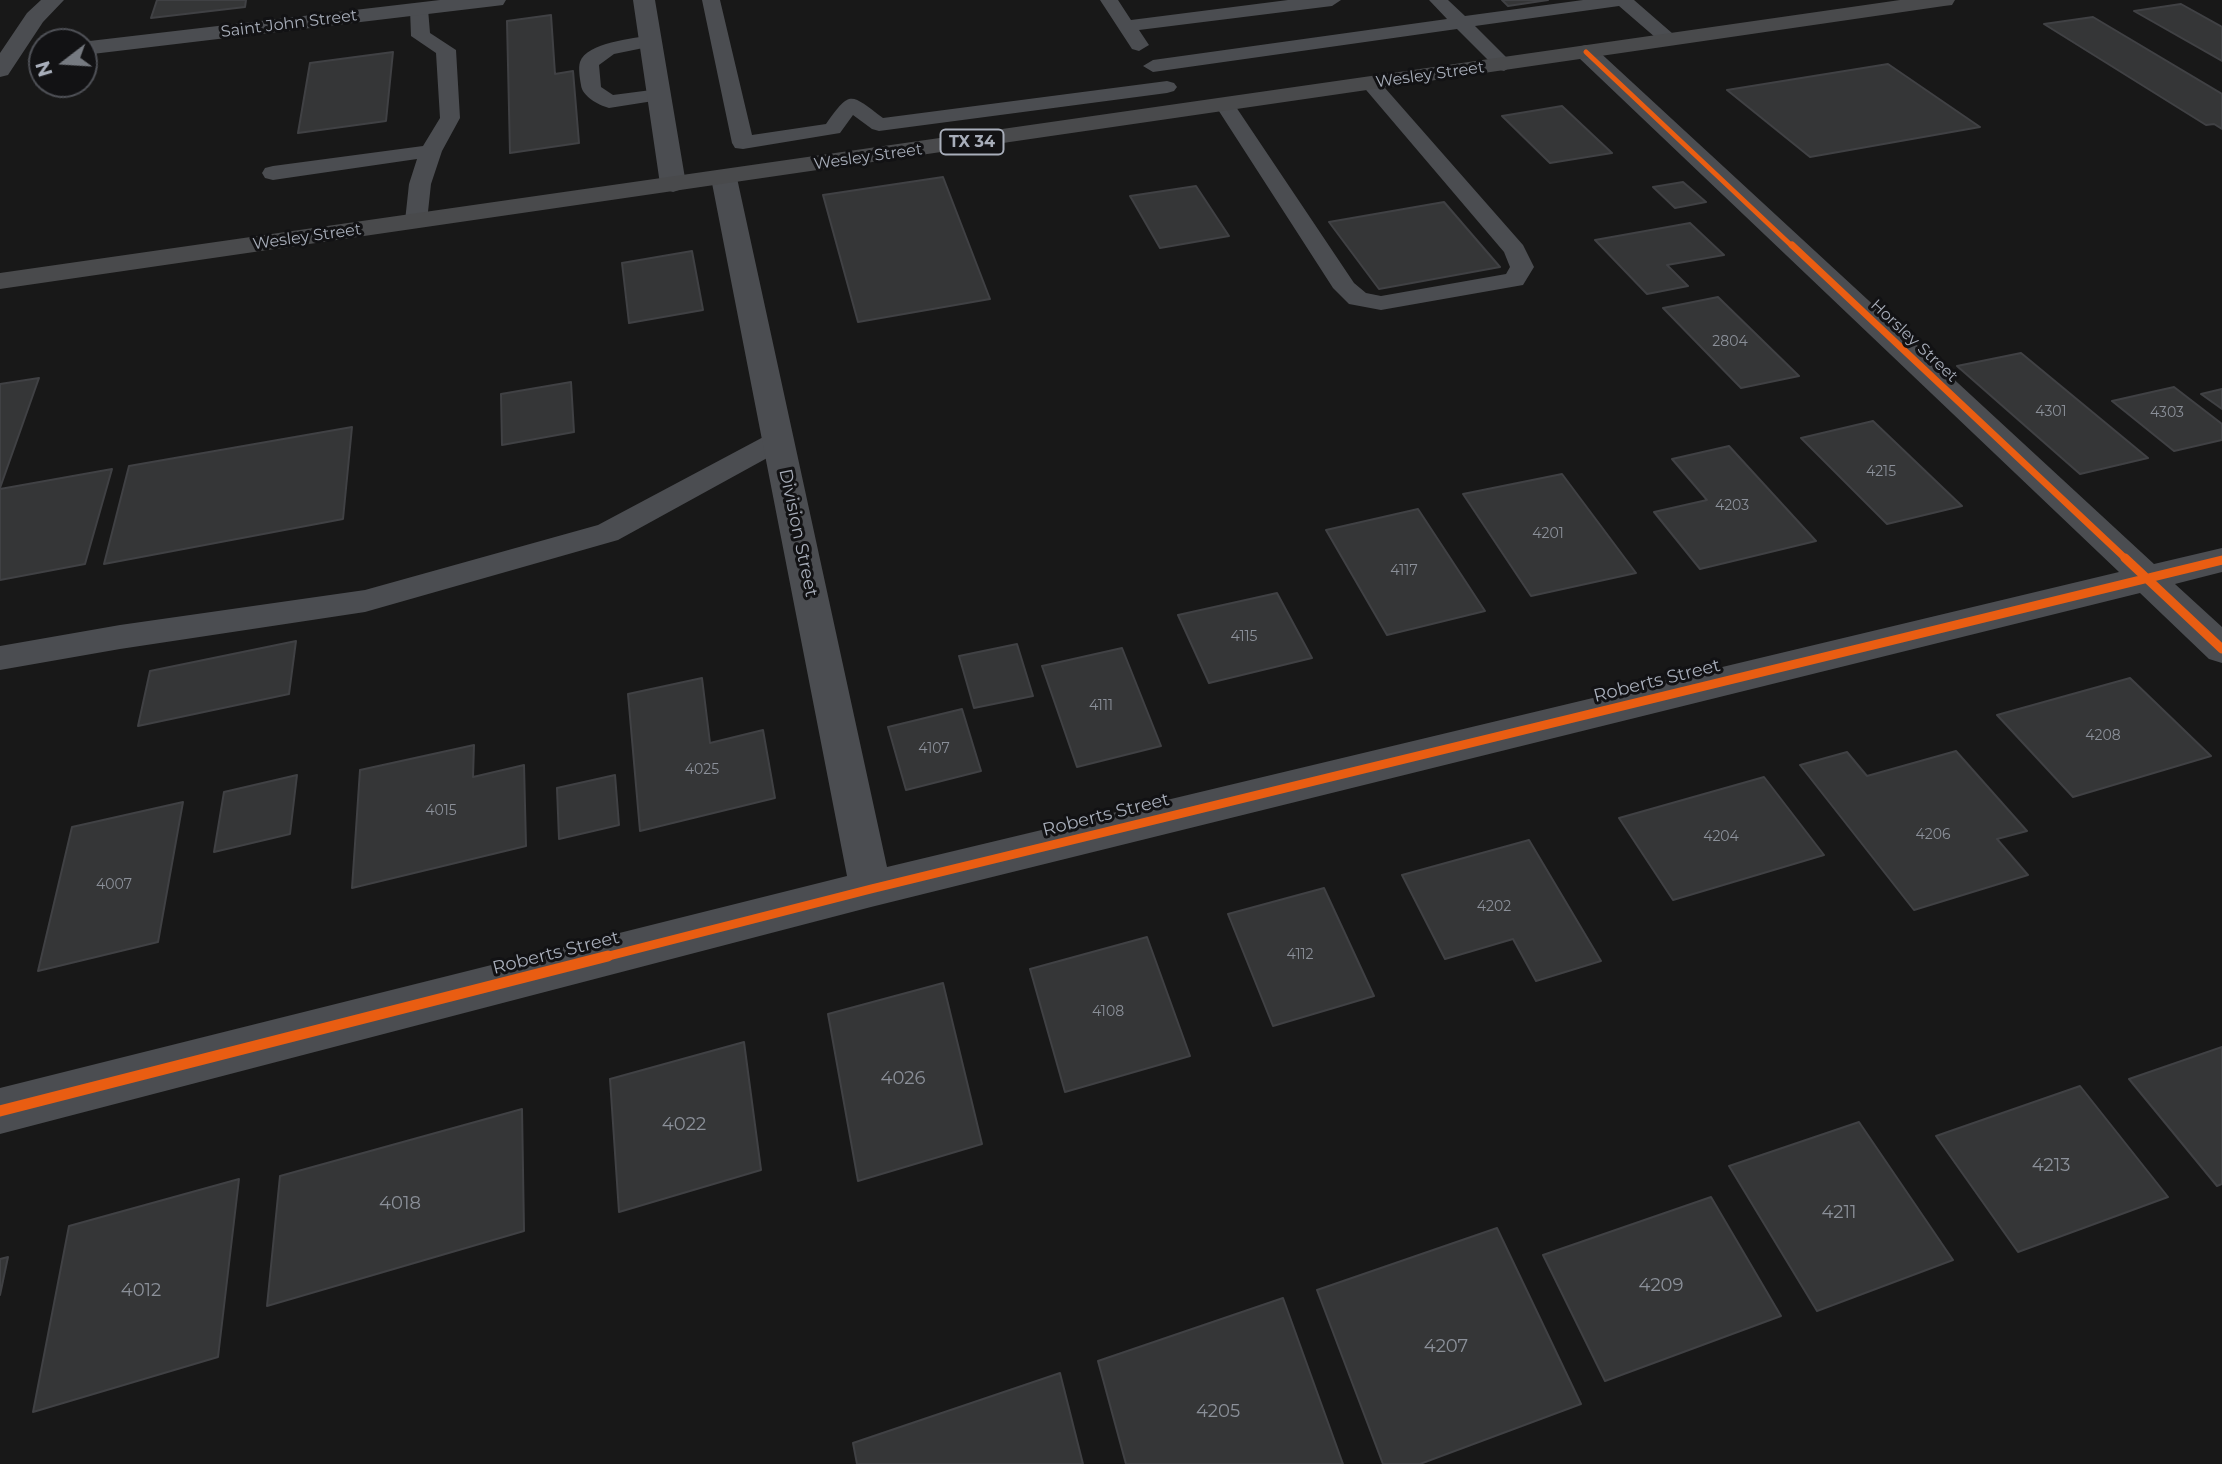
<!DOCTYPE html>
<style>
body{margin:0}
#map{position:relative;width:2222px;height:1464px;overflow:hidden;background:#181818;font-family:Montserrat,sans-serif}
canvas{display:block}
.north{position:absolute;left:28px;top:28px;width:70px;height:70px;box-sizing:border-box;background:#121214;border:2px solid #4e5056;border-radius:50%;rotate:253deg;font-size:19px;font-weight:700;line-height:28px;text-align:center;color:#a8aeba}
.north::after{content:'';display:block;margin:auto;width:24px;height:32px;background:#767a81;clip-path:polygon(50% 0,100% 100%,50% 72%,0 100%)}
</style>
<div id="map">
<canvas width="2222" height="1464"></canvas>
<div class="north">N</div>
</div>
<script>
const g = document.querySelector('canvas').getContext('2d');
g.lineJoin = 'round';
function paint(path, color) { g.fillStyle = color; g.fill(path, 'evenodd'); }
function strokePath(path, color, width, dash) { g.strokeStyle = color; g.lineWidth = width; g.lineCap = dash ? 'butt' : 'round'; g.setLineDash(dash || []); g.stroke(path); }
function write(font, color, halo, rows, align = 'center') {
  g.font = font + ' Montserrat,sans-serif'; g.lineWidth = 6; g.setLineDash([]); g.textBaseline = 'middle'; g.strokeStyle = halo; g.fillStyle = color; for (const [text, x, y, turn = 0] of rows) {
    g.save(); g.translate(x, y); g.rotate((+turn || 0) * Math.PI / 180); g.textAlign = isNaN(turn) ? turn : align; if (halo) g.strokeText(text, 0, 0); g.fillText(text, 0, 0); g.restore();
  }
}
const building = new Path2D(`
 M157 0H246L245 7 151 18Z
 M1502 0H1548L1508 6Z
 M2181 4 2222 27V61L2134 11Z
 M551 15 555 74 573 71 579 143 510 153 507 21Z
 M2093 17 2222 94V129L2214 124 2206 125 2044 24Z
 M393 52 386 121 298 133 310 63Z
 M1888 64 1980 127 1810 157 1727 90Z
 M1562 106 1612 153 1550 163 1502 116Z
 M943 177 990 299 858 322 823 195Z
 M1683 182 1706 202 1675 208 1653 187Z
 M1196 186 1229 236 1160 248 1130 196Z
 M1444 202 1500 267 1379 289 1329 222Z
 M1690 223 1724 255 1667 265 1688 286 1647 294 1595 240Z
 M692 251 703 310 629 323 622 263Z
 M1718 297 1799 376 1741 388 1663 308Z
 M2021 353 2148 458 2080 474 1957 366Z
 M39 378 0 488V384Z
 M571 382 574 432 502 445 501 394Z
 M2174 387 2222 424V440L2174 451 2112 401Z
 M2222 389V409L2201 394Z
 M1873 421 1962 506 1887 524 1801 438Z
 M352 427 343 519 104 564 129 466Z
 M1729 446 1816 541 1700 569 1654 512 1707 500 1672 459Z
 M112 469 85 564 0 580V489Z
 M1562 474 1636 573 1531 596 1463 494Z
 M1418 509 1485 611 1387 635 1326 530Z
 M1277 593 1312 658 1209 683 1178 615Z
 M296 641 289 694 138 726 150 671Z
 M1017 644 1033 696 974 708 959 656Z
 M1122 648 1161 746 1077 767 1042 666Z
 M702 678 710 743 763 730 775 798 640 831 628 694Z
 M2130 678 2211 756 2073 797 1997 715Z
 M962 709 981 771 906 790 888 727Z
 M474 745 473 777 524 765 526 846 352 888 360 770Z
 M1956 751 2027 831 1997 839 2028 875 1914 910 1800 765 1847 752 1867 776Z
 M297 775 290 834 214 852 224 792Z
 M615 775 619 825 559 839 557 788Z
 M1764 777 1824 855 1673 900 1619 818Z
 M183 802 158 942 38 971 72 827Z
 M1529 840 1601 961 1536 981 1513 939 1445 959 1402 875Z
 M1324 888 1374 996 1273 1026 1228 914Z
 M1147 937 1190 1056 1065 1092 1030 969Z
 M943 983 982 1144 858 1181 828 1014Z
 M744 1042 761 1170 619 1212 610 1079Z
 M2222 1047V1184L2217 1186 2129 1079Z
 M2080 1086 2168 1197 2018 1252 1936 1136Z
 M522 1109 524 1231 267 1306 280 1176Z
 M1859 1122 1953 1260 1817 1311 1729 1166Z
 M239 1179 218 1357 33 1412 69 1226Z
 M1711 1197 1781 1316 1605 1381 1543 1255Z
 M1497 1228 1581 1404 1420 1464H1383L1317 1290Z
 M8 1257 0 1295V1259Z
 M1283 1298 1343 1464H1126L1098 1361Z
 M1060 1373 1083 1464H857L853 1443Z`);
const service = new Path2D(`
 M702 0H720L752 135 826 124C851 89 850 94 883 118L1167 81 1174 83 1177 87 1174 91 1167 93 879 131 872 129 853 115 840 133 743 149 735 148 732 143Z
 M1100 0H1118L1131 20 1288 0H1341L1332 6 1139 30 1149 45 1139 51 1132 49Z
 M1429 0H1448L1465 16 1583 0H1634L1680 40 1677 44H1663L1619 6 1475 26 1514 65 1504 71 1497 69 1457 29 1153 72 1143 66 1153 60 1447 19Z
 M419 3 428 9 430 33 456 50 460 118 442 151 431 184 427 221 424 226H408L405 221 409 184 417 159 273 180 265 178 262 173 265 168 273 166 423 146 440 118 436 53 411 36 410 9Z
 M651 35 661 41 658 45 614 54 599 65 601 87 613 95 659 89 666 91 669 95 666 99 609 108C598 105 582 96 581 85 580 79 578 68 580 62 587 42 633 39 651 35Z
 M1371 78 1378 80 1523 245 1534 267 1523 285 1381 310 1349 304 1333 288 1215 105 1218 101H1232L1354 283 1366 293 1381 296 1506 274 1510 267 1504 252 1361 84 1364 80Z
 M779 431 789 434 793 440 789 446 618 540 365 612 120 649 0 670V646L120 625 365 590 598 525 769 434Z`);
const minor = new Path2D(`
 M41 0H64L43 22 8 75 0 77V53L27 13Z
 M440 0H506L503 5 495 6 84 55V42H81Z
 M633 0H655L686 184 682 189 673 192 664 189 660 184Z
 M1586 45 1594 47 2154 564 2222 548V572L2175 584 2222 627V663L2209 659 2140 593 871 907 0 1134V1088L847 876 711 178 715 173 724 170 733 173 737 178 887 867 2119 572 1578 57 1575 52 1578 47Z`);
const primary = new Path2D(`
 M1900 0H1955L1952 5 1944 6 0 289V273Z`);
const cyclewayFar3 = new Path2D(`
 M1586 52 1793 247`);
const cyclewayFar2 = new Path2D(`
 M1792 245 2127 560`);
const cyclewayFar1 = new Path2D(`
 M2125 558 2222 649
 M601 958 871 889 2222 560`);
const cycleway = new Path2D(`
 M0 1111 608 956`);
const numberNames = [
 ["2804",1730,342],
 ["4301",2051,412],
 ["4303",2167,413],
 ["4215",1881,472],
 ["4203",1732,506],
 ["4201",1548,534],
 ["4117",1404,571],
 ["4115",1244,637],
 ["4111",1101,706],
 ["4208",2103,736],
 ["4107",934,749],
 ["4025",702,770],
 ["4015",441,811],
 ["4206",1933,835],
 ["4204",1721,837],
 ["4007",114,885],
 ["4202",1494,907],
 ["4112",1300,955],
 ["4108",1108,1012]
];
const farStreetnames = [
 ["Saint John Street",289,24,-7],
 ["Wesley Street",1430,75,-8],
 ["Wesley Street",868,157,-8],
 ["Wesley Street",307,237,-8],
 ["Horsley Street",1914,341,43]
];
const shields = [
 [972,142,63]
];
const shieldNames = [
 ["TX 34",972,142]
];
const streetNames = [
 ["Division Street",798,533,78],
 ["Roberts Street",1657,681,-14],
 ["Roberts Street",1106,815,-14],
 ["Roberts Street",556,953,-14]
];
const nearNumbernames = [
 ["4026",903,1079],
 ["4022",684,1125],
 ["4213",2051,1166],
 ["4018",400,1204],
 ["4211",1839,1213],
 ["4209",1661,1286],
 ["4012",141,1291],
 ["4207",1446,1347],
 ["4205",1218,1412]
];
paint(building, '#353637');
strokePath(building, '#404144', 2);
paint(service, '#4b4d51');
paint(minor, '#4b4d51');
paint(primary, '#494a4c');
strokePath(cyclewayFar3, '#e95d12', 5);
strokePath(cyclewayFar2, '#e95d12', 7);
strokePath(cyclewayFar1, '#e95d12', 9);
strokePath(cycleway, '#e95d12', 11);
write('14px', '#8b9099', null, numberNames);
write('16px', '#a8aeba', '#121214', farStreetnames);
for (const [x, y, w] of shields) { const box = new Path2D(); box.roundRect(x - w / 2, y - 12.5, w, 25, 5); g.fillStyle = '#121214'; g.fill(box); strokePath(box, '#a8aeba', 2); }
write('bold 16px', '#a8aeba', null, shieldNames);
write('18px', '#a8aeba', '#121214', streetNames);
write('18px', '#8b9099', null, nearNumbernames);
</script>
